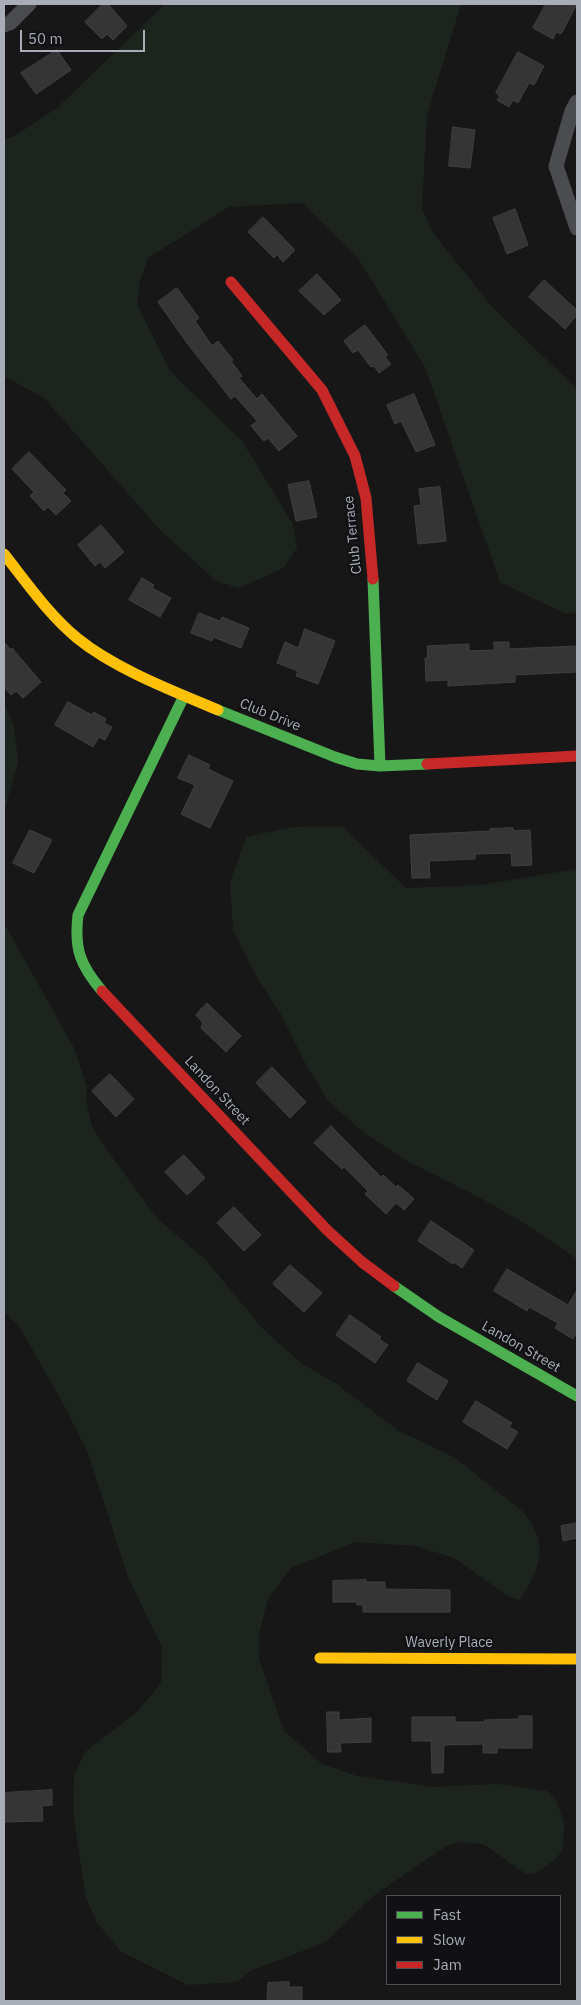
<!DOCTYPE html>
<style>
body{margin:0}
#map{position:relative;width:581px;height:2005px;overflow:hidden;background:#171717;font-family:"IBM Plex Sans",sans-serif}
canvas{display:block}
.frame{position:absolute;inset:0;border:5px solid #a8adb8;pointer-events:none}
.legend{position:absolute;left:386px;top:1895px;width:175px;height:90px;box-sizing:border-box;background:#111113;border:1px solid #4d4f55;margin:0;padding:6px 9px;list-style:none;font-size:15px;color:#a8adb8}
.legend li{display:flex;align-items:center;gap:10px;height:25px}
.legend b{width:25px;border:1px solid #4d4f55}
.scale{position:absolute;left:20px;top:30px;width:125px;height:22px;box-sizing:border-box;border:2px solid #a8adb8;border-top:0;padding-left:6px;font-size:15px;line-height:18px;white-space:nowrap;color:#a8adb8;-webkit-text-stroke:4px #111113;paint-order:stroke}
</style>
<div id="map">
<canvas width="581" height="2005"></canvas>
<div class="frame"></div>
<ul class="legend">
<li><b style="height:6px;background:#4caf50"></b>Fast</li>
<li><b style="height:6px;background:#ffc107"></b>Slow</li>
<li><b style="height:6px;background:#c62828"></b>Jam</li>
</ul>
<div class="scale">50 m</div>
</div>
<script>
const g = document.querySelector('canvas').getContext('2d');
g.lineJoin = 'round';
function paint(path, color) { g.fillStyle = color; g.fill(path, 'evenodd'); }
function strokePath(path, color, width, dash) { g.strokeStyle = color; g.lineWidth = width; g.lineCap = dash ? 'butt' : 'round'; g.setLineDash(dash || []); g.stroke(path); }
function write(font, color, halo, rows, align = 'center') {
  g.font = font + ' "IBM Plex Sans",sans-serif'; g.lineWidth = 4.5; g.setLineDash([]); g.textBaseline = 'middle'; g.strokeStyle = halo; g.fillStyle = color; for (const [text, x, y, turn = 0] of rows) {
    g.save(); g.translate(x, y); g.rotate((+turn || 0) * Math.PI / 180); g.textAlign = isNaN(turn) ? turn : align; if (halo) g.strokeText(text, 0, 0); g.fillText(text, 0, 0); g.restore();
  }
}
const green = new Path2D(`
 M165 4H461L427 115 422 208 433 233 494 309 577 389V612L566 614 500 582 425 367 357 257 302 203 229 207 148 258 140 281 137 304 170 371 242 441 293 524 297 548 283 568 240 588 216 581 160 530 44 398 4 376V139L13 137 57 108Z
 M4 704 14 726 18 762 4 813Z
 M342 826 406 888 481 885 577 869V1259L535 1230 492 1204 407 1161 364 1133 328 1101 304 1061 282 1016 255 974 233 930 230 882 246 837 293 827Z
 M4 923 74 1048 87 1087 86 1100 92 1126 104 1146 157 1218 206 1260 262 1328 301 1363 335 1383 399 1431 454 1457 522 1511C550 1542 541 1568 520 1600L508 1596 454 1558 416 1546 356 1542 291 1568 268 1599 259 1634V1659L284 1731 322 1764 357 1776 433 1787 498 1784 547 1791 556 1800 564 1823 563 1848 557 1858 538 1872 526 1874 483 1844 459 1842 448 1845 377 1893 324 1943 252 1970 237 1982 188 1985 120 1951 96 1921 86 1898 73 1812 74 1776 85 1752 137 1712 161 1683 162 1647 128 1577 88 1453 64 1405 19 1326 4 1312Z`);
const building = new Path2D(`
 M103 4H108L127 26 113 40 107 34 102 39 85 22Z
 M546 4H577L561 34 556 32 553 39 533 28Z
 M57 50 71 70 36 94 21 73Z
 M518 52 544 66 534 85 529 83 518 103 513 100 509 107 497 100 500 96 496 93Z
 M453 127 475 130 470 168 449 166Z
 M515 209 528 245 507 254 493 218Z
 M263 217 295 250 283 262 277 255 274 258 248 232Z
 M317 274 341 300 324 315 299 291Z
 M544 280 577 310V315L565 329 529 297Z
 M177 288 199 318 195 321 212 346 218 341 233 360 231 361 242 376 239 378 257 399 262 394 297 436 279 451 268 438 264 441 251 426 257 421 235 396 231 399 187 343 158 302Z
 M365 325 388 355 385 357 391 364 379 373 374 366 371 367 358 350 353 353 344 341Z
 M414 394 435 445 416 452 401 421 395 424 387 405Z
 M29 452 66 490 63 493 71 501 56 515 48 507 44 511 30 496 34 492 12 469Z
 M309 481 317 517 296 521 288 485Z
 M440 487 446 541 418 544 414 506 421 505 419 489Z
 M101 525 124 552 105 568 100 562 95 566 78 545Z
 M142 578 154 585 152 588 171 598 160 617 129 600Z
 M199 613 220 621 222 617 249 628 241 648 213 637 212 641 191 633Z
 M305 629 335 641 318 684 296 676 298 671 277 663 285 642 298 648Z
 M4 642 11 650 12 648 41 682 23 698 16 691 11 695 4 687Z
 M494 642H509V649L577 646V672L515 675V682L448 686V680L426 681 425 658H428L427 646 469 644V651L494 650Z
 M68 702 92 715 94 712 106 719 104 723 112 727 105 740 99 737 93 747 55 725Z
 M189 755 210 765 208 769 233 781 210 828 181 814 195 785 178 778Z
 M513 828V831L530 830 532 865 512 866 511 853 475 854V859L429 861 430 878H412L410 835 490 831V829Z
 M30 830 52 840 34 873 13 863Z
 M207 1003 241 1036 226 1052 201 1028 203 1023 196 1015Z
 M272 1067 306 1102 290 1118 256 1083Z
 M110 1074 134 1099 116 1117 92 1091Z
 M331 1126 381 1177 383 1175 396 1187 398 1185 414 1199 404 1210 396 1203 386 1214 365 1194 368 1191 344 1167 342 1169 314 1143Z
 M184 1155 205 1178 187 1195 165 1172Z
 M234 1207 261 1235 244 1251 217 1223Z
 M431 1221 474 1250 462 1268 454 1262 453 1264 418 1241Z
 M290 1265 322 1293 304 1312 273 1284Z
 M507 1269 568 1305 577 1290V1331L573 1339 555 1328 558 1323 529 1307 527 1311 494 1291Z
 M350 1315 381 1337 379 1339 388 1345 375 1363 336 1335Z
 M418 1363 448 1381 437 1400 407 1381Z
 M476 1401 512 1423 509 1427 518 1432 507 1449 463 1422Z
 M577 1523V1538L563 1541 561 1526Z
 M366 1580V1582H385V1589L450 1590V1612H363V1605H357V1602H333V1581Z
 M327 1712H339V1720L371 1718V1742L340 1743 341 1752H328Z
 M519 1716H532V1748H497V1753H483V1744L444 1745 443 1773H432L431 1741H412V1717H455V1722H485V1720L519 1719Z
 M52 1790V1805L42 1806 43 1821 4 1822V1793Z
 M289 1982V1987H302V2001H267L268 1983Z`);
const street = new Path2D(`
 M4 25 10 23 29 4
 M577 102 572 111 556 166 577 228`);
const fast = new Path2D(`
 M373 579 380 766
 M218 710 335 757 357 764 380 766 427 764
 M102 991C80 965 74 949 78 915L184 696
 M394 1286 439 1317 577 1396`);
const slow = new Path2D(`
 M4 554C27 583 49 615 77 638 115 669 173 691 218 710
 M320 1658 577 1659`);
const jam = new Path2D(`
 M231 282 322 390 355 456 366 498 373 579
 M427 764 577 756
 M102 991 327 1230 362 1262 394 1286`);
const streetNames = [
 ["Club Terrace",353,535,-96],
 ["Club Drive",270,715,22],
 ["Landon Street",217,1091,47],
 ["Landon Street",521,1347,30],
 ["Waverly Place",449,1643]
];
paint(green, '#1d241e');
paint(building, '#353536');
strokePath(building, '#3f4043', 1);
strokePath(street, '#4b4c50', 15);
strokePath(fast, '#4caf50', 11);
strokePath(slow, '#ffc107', 11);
strokePath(jam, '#c62828', 11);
write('14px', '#a8adb8', '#111113', streetNames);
</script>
